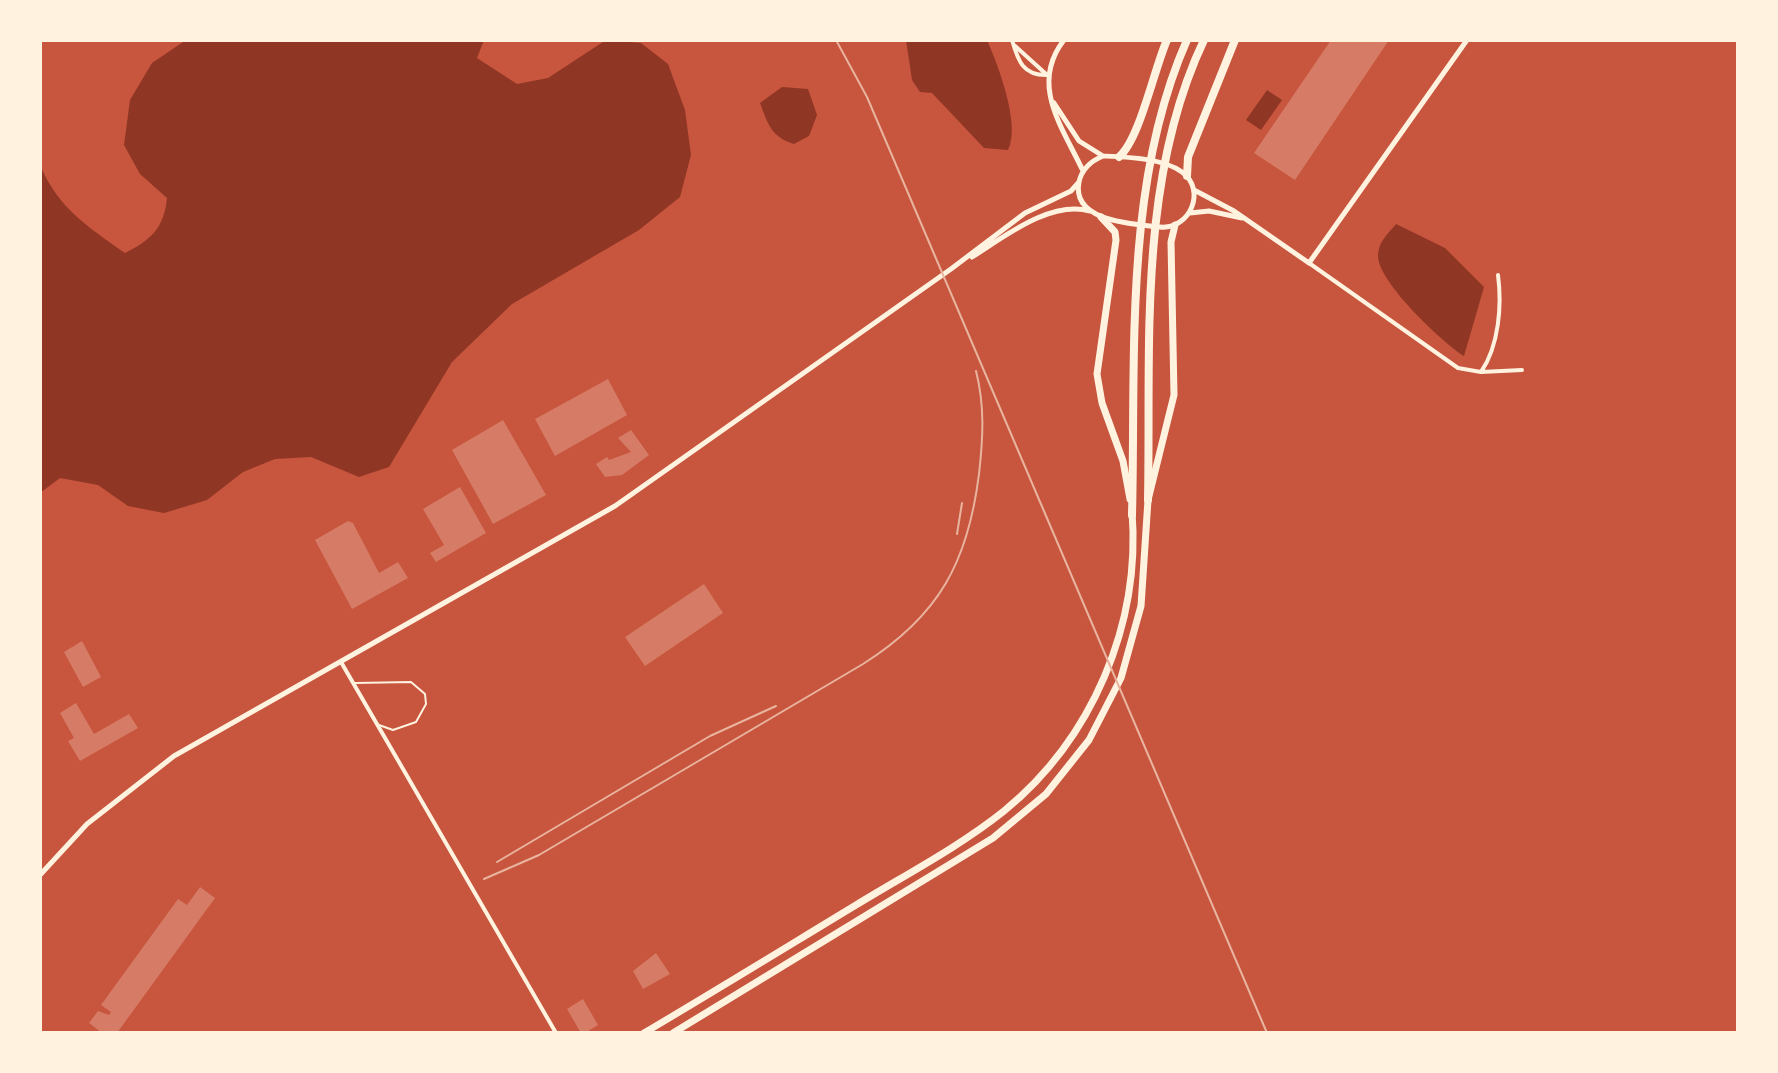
<!DOCTYPE html>
<style>
body{margin:0}
#map{position:relative;width:1778px;height:1073px;overflow:hidden;background:#c8553d;font-family:Arial,sans-serif}
canvas{display:block}
.frame{position:absolute;inset:0;border:42px solid #fff3e0;pointer-events:none}
</style>
<div id="map">
<canvas width="1778" height="1073"></canvas>
<div class="frame"></div>
</div>
<script>
const g = document.querySelector('canvas').getContext('2d');
g.lineJoin = 'round';
function paint(path, color) { g.fillStyle = color; g.fill(path, 'evenodd'); }
function strokePath(path, color, width, dash) { g.strokeStyle = color; g.lineWidth = width; g.lineCap = dash ? 'butt' : 'round'; g.setLineDash(dash || []); g.stroke(path); }
const water = new Path2D(`
 M186 40H484L477 58 517 84 548 78 606 40 641 43 668 64 685 110 691 155 680 197 639 230 512 304 452 362 389 467 359 477 311 457 275 459 243 472 207 500 164 513 128 506 98 485 60 478 40 493V165C58 208 88 227 125 253 151 240 164 228 167 198L140 174 124 145 130 100 152 63Z
 M906 40H987C998 65 1021 125 1008 150L984 148 932 93 920 92 912 80Z
 M782 87 808 89 817 115 809 136 794 144C771 137 768 124 760 103Z
 M1267 90 1282 100 1261 130 1246 120Z
 M1396 224 1445 248 1484 287 1464 356C1443 343 1378 282 1378 256 1378 242 1388 234 1396 224Z`);
const building = new Path2D(`
 M1331 40H1389L1295 180 1254 153Z
 M608 379 627 415 555 456 535 419Z
 M503 420 546 495 493 524 452 450Z
 M631 430 649 455 622 475 605 477 596 464 607 457 609 460 631 452 618 438Z
 M460 487 486 533 436 562 430 553 444 545 423 509Z
 M348 521 353 523 379 573 398 562 408 578 352 609 315 540Z
 M704 584 723 613 645 666 625 637Z
 M82 641 101 677 83 687 64 652Z
 M76 703 94 734 129 714 138 728 80 761 68 741 74 738 60 713Z
 M200 887 215 898 117 1033H102L89 1023 98 1011 109 1015 111 1012 101 1005 178 899 187 905Z
 M656 953 670 974 643 989 633 971Z
 M583 999 598 1025 585 1033H581L567 1009Z`);
const service = new Path2D(`
 M355 683 411 682 425 694 426 704 416 722 393 730 379 725`);
const minor = new Path2D(`
 M1012 40C1018 61 1023 76 1048 75
 M1014 45 1046 74
 M1309 263 1458 368 1481 372 1522 370
 M1481 372C1499 346 1502 305 1498 275
 M341 662 556 1033`);
const tertiary = new Path2D(`
 M1064 40C1029 85 1063 128 1083 171
 M1054 103 1079 141 1103 156
 M1103 156C1126 157 1163 158 1182 172 1207 190 1190 230 1160 227 1134 224 1071 222 1079 182 1082 168 1091 161 1103 156Z
 M1194 190 1234 211 1309 263 1467 40
 M1190 213 1209 211 1242 218
 M972 257C1004 237 1050 200 1090 211
 M40 875 87 824 174 756 615 506 951 269 1025 213 1071 191 1079 182`);
const primary = new Path2D(`
 M1101 217 1115 232 1116 240 1097 374 1102 403 1123 461 1130 499
 M644 1033C715 991 785 948 856 905 905 875 959 847 1004 811 1092 739 1141 625 1132 511
 M673 1033 993 838 1046 794 1089 740 1121 678 1141 606 1148 500 1174 395 1171 242 1175 225`);
const motorway = new Path2D(`
 M1119 157C1140 139 1154 69 1167 40
 M1187 176 1188 157 1235 40
 M1148 500C1151 347 1137 181 1204 40
 M1132 515C1136 359 1123 184 1187 40`);
const rail = new Path2D(`
 M836 40 867 97 1267 1033
 M957 534 962 503
 M497 862 710 736 776 706
 M484 879 539 855 863 664C939 616 968 562 979 474 983 439 985 406 976 371`);
paint(water, '#8f3625');
paint(building, '#d67c66');
strokePath(service, '#fff3e0', 2);
strokePath(minor, '#fff3e0', 4);
strokePath(tertiary, '#fff3e0', 5);
strokePath(primary, '#fff3e0', 7);
strokePath(motorway, '#fff3e0', 8);
strokePath(rail, '#e9b49f', 2);
</script>
